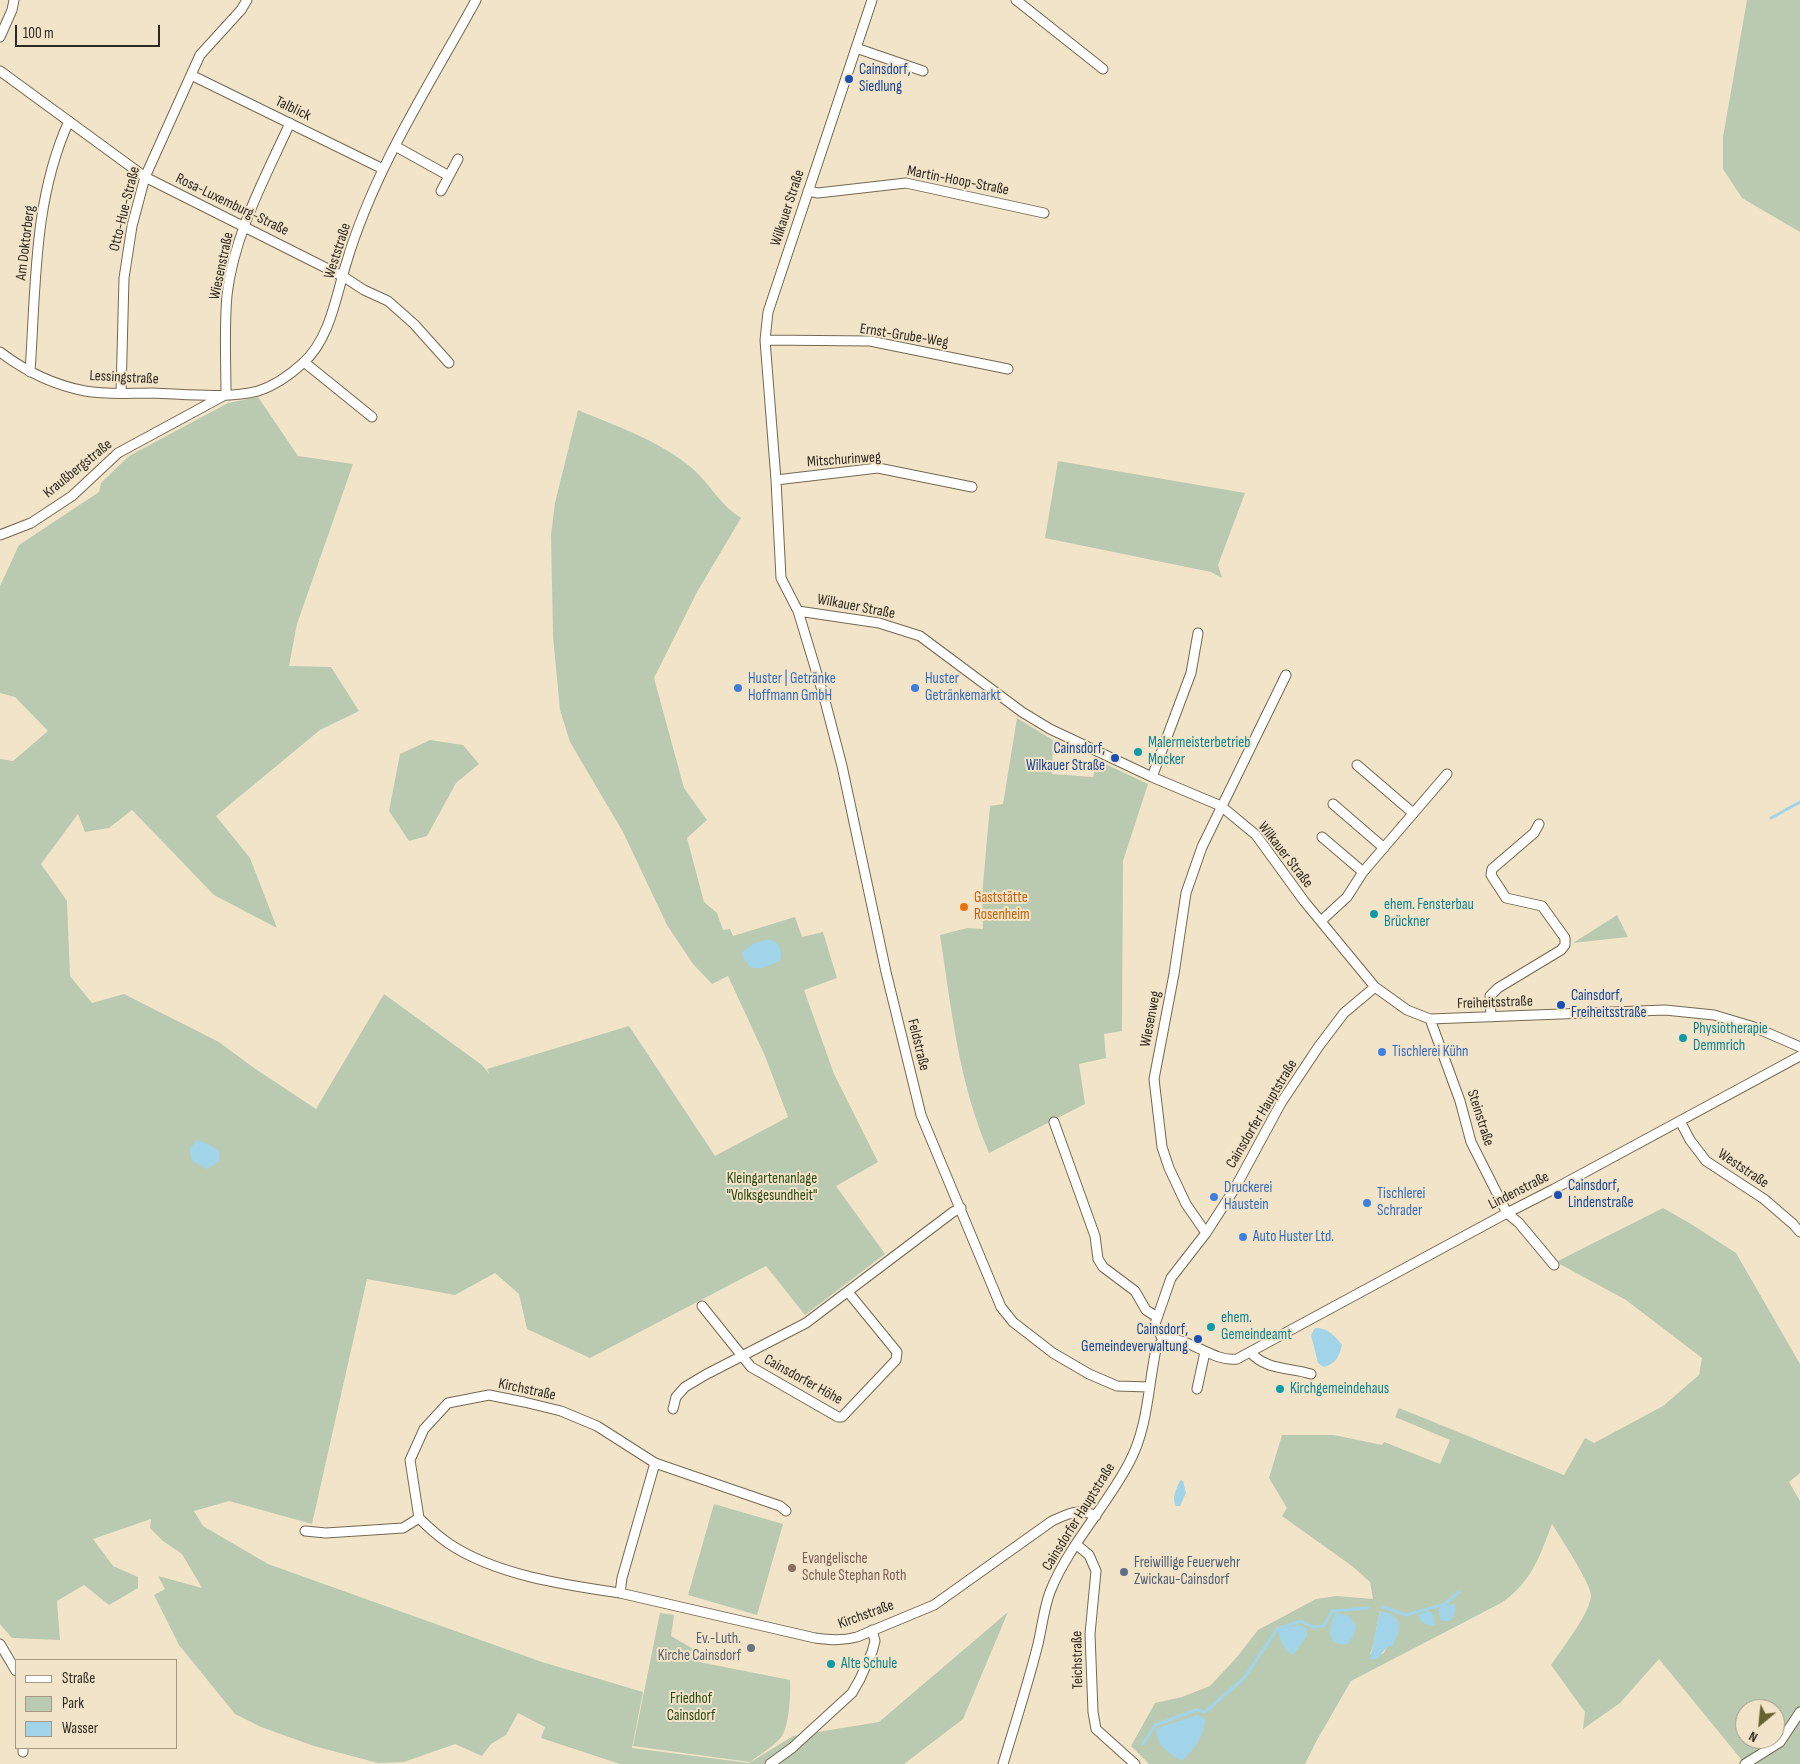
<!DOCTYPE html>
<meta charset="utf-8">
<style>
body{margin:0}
#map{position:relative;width:1800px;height:1764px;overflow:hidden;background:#f2e4c9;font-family:"Sofia Sans Condensed",sans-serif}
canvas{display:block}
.legend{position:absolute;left:15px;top:1659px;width:162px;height:90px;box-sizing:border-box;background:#f2e4c9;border:1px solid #a49985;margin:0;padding:6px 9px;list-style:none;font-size:15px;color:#2e291f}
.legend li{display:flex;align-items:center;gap:10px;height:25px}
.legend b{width:25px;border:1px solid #a49985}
.north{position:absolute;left:1735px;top:1699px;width:50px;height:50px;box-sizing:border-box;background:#f2e4c9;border:1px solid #a49985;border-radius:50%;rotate:208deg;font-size:14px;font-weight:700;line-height:20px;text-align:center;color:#2e291f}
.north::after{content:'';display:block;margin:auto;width:18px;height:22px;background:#67622e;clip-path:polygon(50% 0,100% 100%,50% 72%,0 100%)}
.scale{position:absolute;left:15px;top:25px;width:145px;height:22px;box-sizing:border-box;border:2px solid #2e291f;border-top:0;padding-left:6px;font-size:15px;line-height:18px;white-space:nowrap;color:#2e291f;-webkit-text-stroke:4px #f2e4c9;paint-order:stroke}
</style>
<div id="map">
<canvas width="1800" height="1764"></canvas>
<ul class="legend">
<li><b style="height:6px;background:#fff"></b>Straße</li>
<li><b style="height:14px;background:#bacab1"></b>Park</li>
<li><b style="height:14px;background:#a1d4e8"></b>Wasser</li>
</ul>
<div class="north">N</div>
<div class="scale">100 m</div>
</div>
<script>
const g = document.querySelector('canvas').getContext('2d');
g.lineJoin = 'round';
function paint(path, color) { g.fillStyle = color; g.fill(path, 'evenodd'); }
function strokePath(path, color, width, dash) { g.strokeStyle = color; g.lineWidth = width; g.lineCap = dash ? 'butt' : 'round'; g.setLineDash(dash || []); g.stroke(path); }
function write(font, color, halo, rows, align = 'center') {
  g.font = font + ' "Sofia Sans Condensed",sans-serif'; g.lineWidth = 4; g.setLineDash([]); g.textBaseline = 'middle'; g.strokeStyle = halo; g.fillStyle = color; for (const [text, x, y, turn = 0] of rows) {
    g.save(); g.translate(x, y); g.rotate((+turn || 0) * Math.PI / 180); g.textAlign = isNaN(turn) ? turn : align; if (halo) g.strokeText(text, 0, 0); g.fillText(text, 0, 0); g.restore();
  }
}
const green = new Path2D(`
 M1747 0H1800V232L1742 198 1723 169V137Z
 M258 397 298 456 353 464 297 624 289 666 331 667 359 711 320 730 216 816 250 858 277 928 214 895 132 810 109 828 85 832 78 814 41 864 67 901 70 976 92 1003 124 994 219 1042 254 1068 316 1109 384 994 482 1065 490 1075 487 1069 629 1026 715 1156 788 1117 765 1056 728 976 712 984 693 964 667 925 623 832 570 742 560 710 553 636 551 535 555 503 578 410C618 427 659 440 693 469 710 484 721 506 741 518L697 592 654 678 684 788 707 820 687 838 704 902 717 913 723 930 730 929 733 936 795 917 802 937 823 932 837 978 804 990 834 1074 878 1162 836 1186 885 1254 805 1315 766 1266 590 1358 527 1329 519 1294 495 1273 455 1295 367 1279 312 1524 229 1501 194 1511 203 1526 268 1564 542 1662 643 1692 632 1748 749 1763 793 1736 879 1722 1008 1612 963 1719 904 1764H620L541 1738 545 1727 518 1713 506 1735 491 1744 482 1756 455 1744 404 1762 378 1763 314 1746 261 1727 235 1714 179 1645 154 1595 165 1589 158 1576 202 1588 182 1554 163 1541 150 1528 151 1519 93 1539 113 1566 138 1577V1588L109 1605 84 1585 57 1601 60 1640 12 1638 0 1624V759L13 761 48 731 15 697 0 693V586L19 545 99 492 101 483 129 456 228 403Z
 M1058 461 1245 493 1218 565 1222 578 1211 572 1045 538Z
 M1017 718 1053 740 1052 774 1093 777 1097 760 1148 784 1123 861 1122 1031 1104 1034 1106 1058 1079 1064 1085 1104 989 1153C958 1080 952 1012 940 935L967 928 983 929 982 895 990 806 1003 804Z
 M430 740 463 745 479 764 456 783 427 836 409 841 389 811 400 754Z
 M1617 915 1628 937 1573 943Z
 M1663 1208 1691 1224 1736 1253 1800 1364V1473L1789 1482 1800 1501V1764H1745L1659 1659 1620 1703 1583 1729 1585 1712 1551 1665C1561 1650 1591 1612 1591 1595 1590 1582 1560 1537 1552 1524 1540 1556 1531 1583 1501 1603L1351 1681 1317 1740 1305 1764H1149L1131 1746 1155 1703 1182 1697 1210 1686 1237 1657 1258 1630 1316 1599 1337 1596 1373 1599 1370 1582 1352 1566 1282 1516 1287 1508 1269 1478 1282 1435H1334L1382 1445 1384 1442 1440 1464 1450 1440 1395 1417 1399 1408 1564 1475 1585 1438 1594 1443 1663 1406 1699 1375 1702 1358 1626 1300 1556 1262ZM1380 1611 1387 1647 1383 1654H1370L1373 1646ZM1745 1709H1775V1739H1745Z
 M714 1504 783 1524 757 1615 688 1595Z
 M660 1613 674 1615 671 1636 695 1650 699 1662 790 1680C791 1692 789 1724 783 1734 778 1744 759 1755 750 1762L633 1746Z`);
const water = new Path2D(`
 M769 939C780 942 783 951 780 961L762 968H751L744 959 742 952 753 944Z
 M197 1140 206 1143 219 1151V1161L207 1169 192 1161 190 1148Z
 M1315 1328C1327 1327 1335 1336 1342 1345 1339 1357 1336 1363 1324 1367L1318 1363 1311 1335Z
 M1180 1480 1183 1481 1186 1493 1180 1506H1176C1171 1498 1177 1488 1180 1480Z
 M1454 1604 1456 1607 1454 1616 1449 1621H1441L1438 1610 1442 1606Z
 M1380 1611 1391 1614 1399 1622 1398 1633 1393 1646 1387 1647 1377 1659H1370Z
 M1429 1611 1434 1615 1435 1626C1428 1625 1420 1624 1418 1615Z
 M1335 1613 1349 1616 1356 1626 1353 1636 1348 1644C1325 1647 1329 1628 1335 1613Z
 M1300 1625 1307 1629V1636L1293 1655C1284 1651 1280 1640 1278 1630Z
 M1197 1715 1205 1719C1205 1735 1193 1752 1181 1761 1168 1752 1154 1745 1157 1728Z`);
const stream = new Path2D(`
 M1771 818 1800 802
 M1383 1607 1406 1615 1445 1604 1459 1592
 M1143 1744 1155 1725 1196 1710 1205 1712 1245 1677 1277 1629 1301 1621 1313 1627 1324 1626 1332 1611 1368 1608`);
const minor = new Path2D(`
 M872 0 768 312 765 340 776 480 781 578 798 611 824 697 842 766 886 972 921 1115 1001 1307 1013 1322 1053 1353 1089 1374 1117 1386 1149 1387
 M1016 0 1103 69
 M0 37 12 10 14 0
 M856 48 923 71
 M0 71 145 177 344 277 364 290 388 301 414 324 449 363
 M191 75 383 169
 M395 146 449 176
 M441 191 458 159
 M808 191 818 193 906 183 1044 213
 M765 340 870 341 1008 369
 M0 352C25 371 53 385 85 391 107 395 131 393 153 393 184 394 229 399 258 391 274 386 291 374 303 363 330 339 336 296 346 264 374 169 429 86 476 0
 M304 362 372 417
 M30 372C36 287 33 200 69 121
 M121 393 124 278 132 226 145 177 200 55 241 10 247 0
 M226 395C226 362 224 328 227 295 234 234 265 178 290 123
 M776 480 878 468 972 487
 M0 535 31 523 72 496 118 453 225 395
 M798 611 879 623 920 636 1022 712 1050 729 1152 777 1221 806 1256 835 1304 901 1375 987 1407 1010 1430 1019 1665 1010 1714 1015 1754 1027 1800 1047
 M1357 765 1413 813
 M1152 777 1191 673 1198 633
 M1333 804 1384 848
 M1322 837 1363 872
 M1321 921 1347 897 1363 872 1447 774
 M1491 1017 1490 996 1498 988 1561 950 1565 945V938L1542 906 1506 898 1491 875 1492 869 1534 833 1539 824
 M1430 1019 1460 1101 1471 1142 1507 1213 1519 1223 1554 1265
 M1680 1121 1690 1140 1706 1161 1764 1199 1793 1224 1800 1232
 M1054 1122 1095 1236 1098 1259 1103 1267 1135 1291 1146 1310 1157 1317
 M1206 1233 1186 1204 1169 1168 1162 1147 1154 1079 1174 974 1186 893 1202 847 1286 675
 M702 1306 751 1367 838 1417H842L896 1360 897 1352 848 1292
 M1163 1340C1184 1333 1213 1363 1237 1359L1507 1213 1554 1189 1800 1056
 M1163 1340 1155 1324 1171 1278 1206 1233 1235 1188 1281 1103 1319 1046 1344 1013 1375 987
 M1250 1352C1267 1371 1289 1367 1311 1374
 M1197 1389 1205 1352
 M673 1409 676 1397 685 1387 705 1375 806 1323 953 1212 961 1208
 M655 1463 780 1506 786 1511
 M419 1518 410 1460 424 1429 448 1403 489 1395 524 1402 561 1411 597 1426 655 1463 622 1578 620 1593
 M305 1531 326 1533 403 1528 419 1518C428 1527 438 1536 448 1543 495 1575 565 1585 620 1593L815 1638C830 1640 842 1641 857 1637L934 1605 1052 1521C1068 1514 1079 1507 1096 1516
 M1077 1545 1089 1555 1096 1571 1090 1634 1093 1712 1096 1729 1135 1764
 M0 1644 16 1671
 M23 1748V1752
 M770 1764 792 1748 852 1693 860 1679 872 1652 875 1641 872 1630
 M1003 1764C1015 1724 1028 1684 1038 1644 1042 1627 1044 1608 1050 1592 1068 1546 1106 1507 1129 1463 1148 1428 1148 1387 1156 1349L1163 1340
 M1745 1764 1780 1742 1800 1712`);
const markers = [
 [849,79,5,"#1a4fb4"],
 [738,688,5,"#3f7fe0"],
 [915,688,5,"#3f7fe0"],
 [1138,752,5,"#0f9aa8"],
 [1115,758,5,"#1a4fb4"],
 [964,907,5,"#e8710a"],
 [1374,914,5,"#0f9aa8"],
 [1561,1005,5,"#1a4fb4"],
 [1683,1038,5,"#0f9aa8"],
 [1382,1052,5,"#3f7fe0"],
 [1558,1195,5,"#1a4fb4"],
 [1214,1197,5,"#3f7fe0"],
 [1367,1203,5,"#3f7fe0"],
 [1243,1237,5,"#3f7fe0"],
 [1211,1327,5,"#0f9aa8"],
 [1198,1339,5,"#1a4fb4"],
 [1280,1389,5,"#0f9aa8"],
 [792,1568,5,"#8d6e63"],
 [1124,1572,5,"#5c6f8a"],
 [751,1648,5,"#6b7280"],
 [831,1664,5,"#0f9aa8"]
];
const transitNames = [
 ["Cainsdorf,",859,70],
 ["Siedlung",859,87],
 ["Cainsdorf,",1105,749,"right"],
 ["Wilkauer Straße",1105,766,"right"],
 ["Cainsdorf,",1571,996],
 ["Freiheitsstraße",1571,1013],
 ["Cainsdorf,",1568,1186],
 ["Lindenstraße",1568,1203],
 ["Cainsdorf,",1188,1330,"right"],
 ["Gemeindeverwaltung",1188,1347,"right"]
];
const streetNames = [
 ["Talblick",293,109,26],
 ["Martin-Hoop-Straße",958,181,11],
 ["Rosa-Luxemburg-Straße",232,205,26],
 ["Wilkauer Straße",788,208,-72],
 ["Otto-Hue-Straße",125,209,-76],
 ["Am Doktorberg",26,243,-83],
 ["Weststraße",338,251,-72],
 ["Wiesenstraße",222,266,-78],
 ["Ernst-Grube-Weg",904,336,9],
 ["Lessingstraße",124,378,3],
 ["Mitschurinweg",844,460,-4],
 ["Kraußbergstraße",78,469,-39],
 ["Wilkauer Straße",856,607,11],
 ["Wilkauer Straße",1285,855,52],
 ["Freiheitsstraße",1495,1003,-2],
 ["Wiesenweg",1151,1019,-79],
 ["Feldstraße",918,1045,76],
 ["Cainsdorfer Hauptstraße",1262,1114,-59],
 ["Steinstraße",1480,1118,72],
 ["Weststraße",1743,1169,34],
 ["Lindenstraße",1519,1191,-27],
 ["Cainsdorfer Höhe",803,1380,29],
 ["Kirchstraße",527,1390,12],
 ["Cainsdorfer Hauptstraße",1079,1517,-58],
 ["Kirchstraße",866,1615,-20],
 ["Teichstraße",1078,1660,-91]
];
const shopNames = [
 ["Huster | Getränke",748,679],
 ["Hoffmann GmbH",748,696],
 ["Huster",925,679],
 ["Getränkemarkt",925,696],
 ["Tischlerei Kühn",1392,1052],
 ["Druckerei",1224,1188],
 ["Haustein",1224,1205],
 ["Tischlerei",1377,1194],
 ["Schrader",1377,1211],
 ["Auto Huster Ltd.",1253,1237]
];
const cultureNames = [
 ["Malermeisterbetrieb",1148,743],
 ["Mocker",1148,760],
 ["ehem. Fensterbau",1384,905],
 ["Brückner",1384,922],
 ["Physiotherapie",1693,1029],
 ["Demmrich",1693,1046],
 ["ehem.",1221,1318],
 ["Gemeindeamt",1221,1335],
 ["Kirchgemeindehaus",1290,1389],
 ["Alte Schule",841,1664]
];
const foodNames = [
 ["Gaststätte",974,898],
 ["Rosenheim",974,915]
];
const parkNames = [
 ["Kleingartenanlage",772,1179],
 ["\"Volksgesundheit\"",772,1196],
 ["Friedhof",691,1699],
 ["Cainsdorf",691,1716]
];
const educationNames = [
 ["Evangelische",802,1559],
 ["Schule Stephan Roth",802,1576]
];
const serviceNames = [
 ["Freiwillige Feuerwehr",1134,1563],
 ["Zwickau-Cainsdorf",1134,1580]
];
const worshipNames = [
 ["Ev.-Luth.",741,1639],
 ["Kirche Cainsdorf",741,1656]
];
paint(green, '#bacab1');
paint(water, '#a1d4e8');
strokePath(stream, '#a1d4e8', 3);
strokePath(minor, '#746850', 11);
strokePath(minor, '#fff', 9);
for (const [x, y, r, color] of markers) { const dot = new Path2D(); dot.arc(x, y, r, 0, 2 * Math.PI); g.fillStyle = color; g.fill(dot); strokePath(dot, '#f2e4c9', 2); }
write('15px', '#164399', '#f2e4c9', transitNames, 'left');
write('15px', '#2e291f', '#f2e4c9', streetNames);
write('15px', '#366cbe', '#f2e4c9', shopNames, 'left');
write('15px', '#0d838f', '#f2e4c9', cultureNames, 'left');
write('15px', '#c56008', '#f2e4c9', foodNames, 'left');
write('15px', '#2a4811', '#f2e4c9', parkNames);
write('15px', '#785e54', '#f2e4c9', educationNames, 'left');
write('15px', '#4e5e75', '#f2e4c9', serviceNames, 'left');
write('15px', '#5b616d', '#f2e4c9', worshipNames, 'right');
</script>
